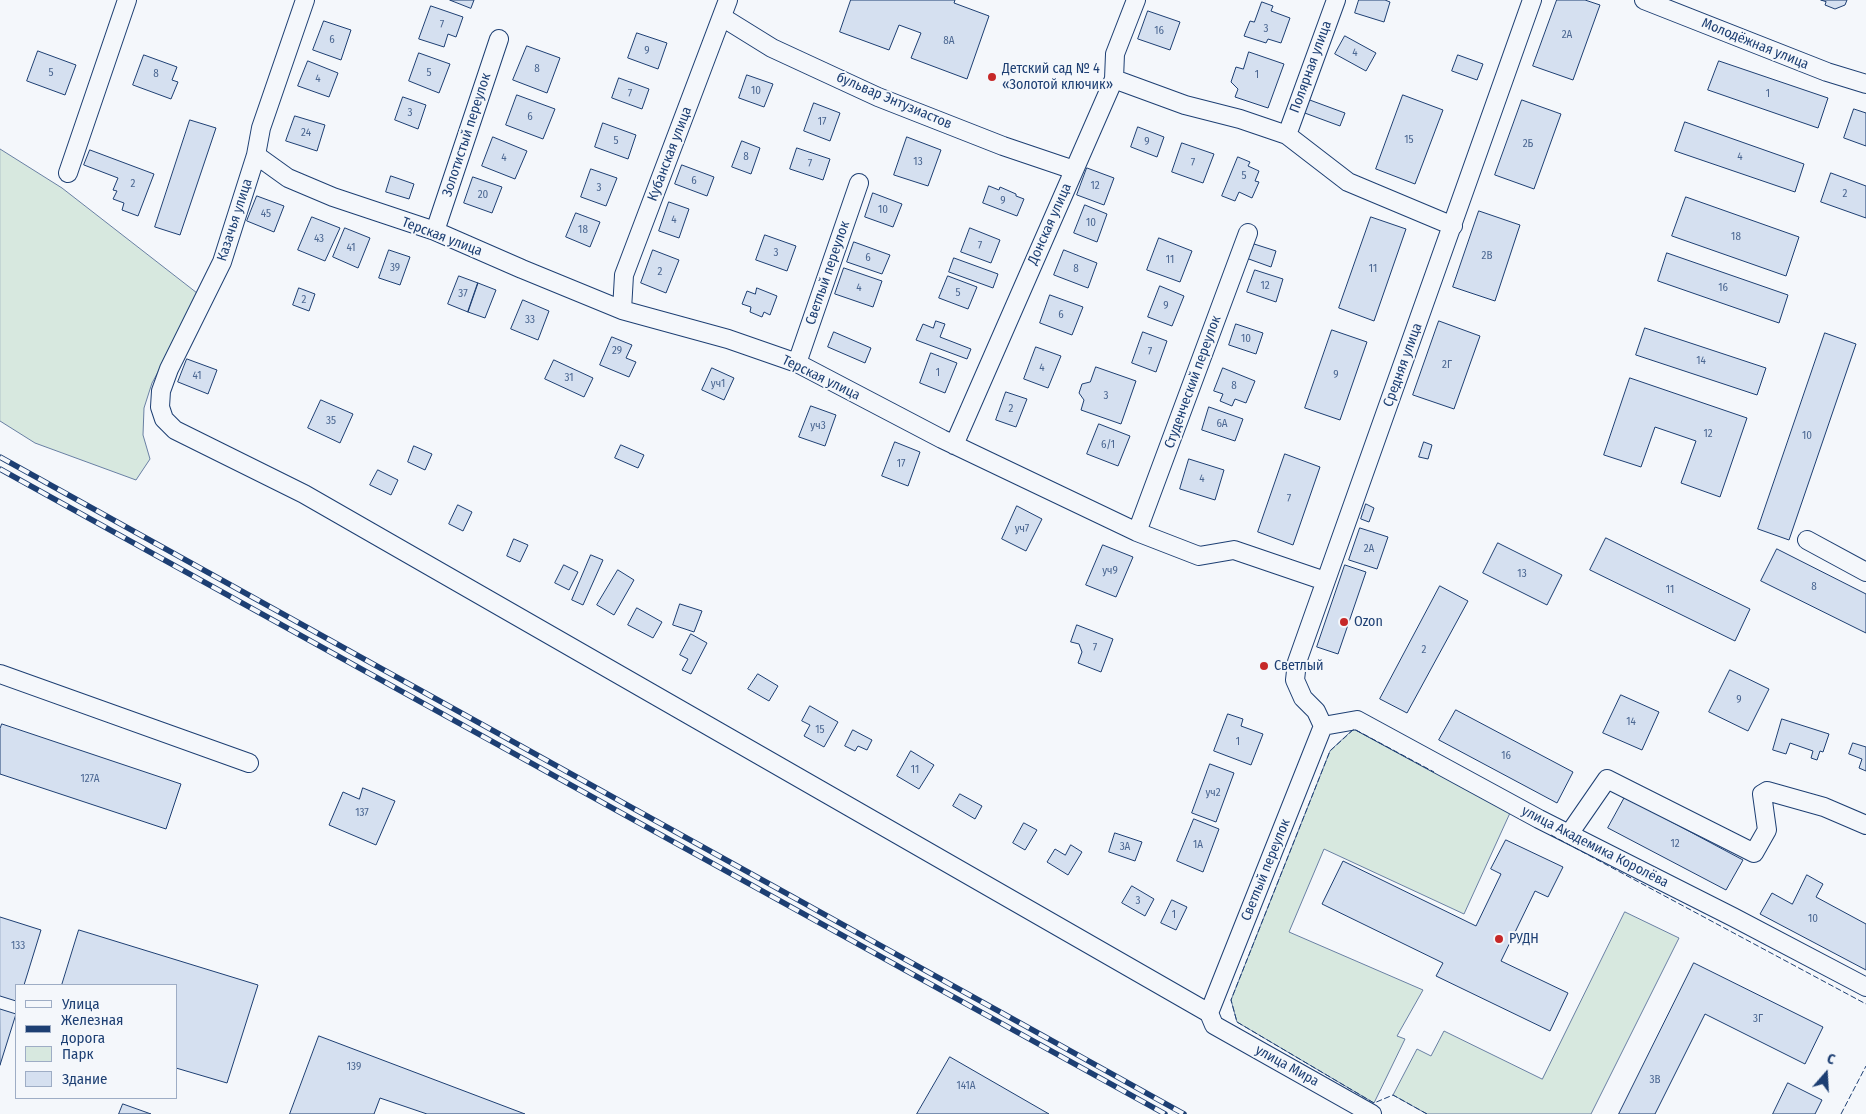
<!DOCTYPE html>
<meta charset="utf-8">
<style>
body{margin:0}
#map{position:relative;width:1866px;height:1114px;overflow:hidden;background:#f4f7fb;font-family:"Fira Sans Condensed",sans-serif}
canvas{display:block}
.legend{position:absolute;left:15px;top:984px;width:162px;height:115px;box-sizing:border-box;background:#f4f7fb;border:1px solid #9eadc5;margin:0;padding:6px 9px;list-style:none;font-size:15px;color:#1d3f73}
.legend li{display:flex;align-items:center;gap:10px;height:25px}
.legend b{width:25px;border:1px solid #9eadc5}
.north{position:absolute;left:1801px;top:1049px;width:50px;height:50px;-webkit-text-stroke:4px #f4f7fb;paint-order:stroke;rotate:19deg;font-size:14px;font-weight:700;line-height:20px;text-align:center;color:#1d3f73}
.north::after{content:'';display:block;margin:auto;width:18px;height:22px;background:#1d3f73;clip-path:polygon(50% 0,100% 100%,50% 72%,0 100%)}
</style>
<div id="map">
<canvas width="1866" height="1114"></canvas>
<ul class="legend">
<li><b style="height:6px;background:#f4f7fb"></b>Улица</li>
<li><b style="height:6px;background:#1d3f73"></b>Железная дорога</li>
<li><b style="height:14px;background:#d7e8df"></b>Парк</li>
<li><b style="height:14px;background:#d5e0f0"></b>Здание</li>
</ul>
<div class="north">С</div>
</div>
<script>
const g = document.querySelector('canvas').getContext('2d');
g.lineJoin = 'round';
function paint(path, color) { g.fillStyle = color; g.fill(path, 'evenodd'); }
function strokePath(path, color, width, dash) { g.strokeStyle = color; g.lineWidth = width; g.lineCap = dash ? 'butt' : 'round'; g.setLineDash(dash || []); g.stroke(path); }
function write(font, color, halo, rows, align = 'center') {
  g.font = font + ' "Fira Sans Condensed",sans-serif'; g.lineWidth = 4; g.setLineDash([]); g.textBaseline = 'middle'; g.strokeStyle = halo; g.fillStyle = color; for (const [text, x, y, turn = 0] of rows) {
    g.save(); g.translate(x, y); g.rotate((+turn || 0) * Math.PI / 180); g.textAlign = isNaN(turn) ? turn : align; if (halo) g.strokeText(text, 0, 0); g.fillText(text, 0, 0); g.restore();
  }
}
const green = new Path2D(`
 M0 149 62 188 197 293 164 361 152 383 144 408 143 435 150 459 136 480 35 443 0 421Z
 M1354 729 1510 813 1464 914 1324 849 1289 932 1423 990 1397 1036 1405 1039 1374 1103 1237 1022 1231 1000 1330 751Z
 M1625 912 1679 938 1591 1114H1427L1393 1095 1417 1049 1431 1056 1444 1031 1542 1079Z`);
const building = new Path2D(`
 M450 0H474L471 8Z
 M851 0H955L954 3 989 16 967 79 911 58 921 33 899 25 889 50 840 32Z
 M1359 0H1385L1390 2 1384 22 1355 13Z
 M1557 0H1585L1600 5 1573 80 1533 66Z
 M1821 0H1847L1845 5 1835 9 1825 5 1826 2Z
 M1262 2 1273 6 1271 11 1290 18 1281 43 1268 39 1266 43 1244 36 1250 21 1254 22Z
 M431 6 463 17 456 37 448 34 444 47 419 39Z
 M1148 11 1180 22 1170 50 1138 39Z
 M324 21 351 30 341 60 313 50Z
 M637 33 667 43 658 69 628 58Z
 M1345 36 1376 53 1366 71 1335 54Z
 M527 46 560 58 547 93 513 80Z
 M38 51 76 65 65 95 27 81Z
 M1249 52 1284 64 1268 108 1235 97 1238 89 1231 82 1236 67 1243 69Z
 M419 53 450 64 439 93 409 81Z
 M144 55 177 67 172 80 178 82 171 99 133 85Z
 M1458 55 1483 64 1477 80 1452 71Z
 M308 61 338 73 329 97 298 86Z
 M1719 61 1828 98 1818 128 1708 90Z
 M747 75 773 84 764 107 739 98Z
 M619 78 649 89 642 109 612 98Z
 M517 95 555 109 543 139 506 125Z
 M1403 95 1443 110 1415 184 1376 169Z
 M403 97 426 105 418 129 395 120Z
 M1307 99 1345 113 1340 126 1302 112Z
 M1522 100 1561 114 1534 189 1495 175Z
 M814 103 840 113 830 141 804 131Z
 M1854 109 1866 113V146L1844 138Z
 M295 116 325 125 317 151 286 141Z
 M190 120 216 128 180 235 155 227Z
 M1685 122 1804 164 1795 192 1675 151Z
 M603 123 636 135 628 159 595 147Z
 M1138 127 1164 137 1157 157 1131 147Z
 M493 137 527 151 515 179 482 166Z
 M907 137 941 150 928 186 894 175Z
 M742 141 760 148 751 174 732 167Z
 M1182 143 1214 154 1203 183 1172 172Z
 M797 148 830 159 823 180 790 169Z
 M90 150 154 174 138 216 122 210 124 203 113 199 117 191 113 190 118 178 84 165Z
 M1238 157 1250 162 1248 166 1259 171 1255 181 1259 182 1252 198 1239 192 1235 201 1222 196Z
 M682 165 714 177 707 196 675 184Z
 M1087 168 1114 178 1104 205 1077 195Z
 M591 169 617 178 606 206 581 197Z
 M1831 173 1866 186V218L1821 202Z
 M391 176 414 184 409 199 386 192Z
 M473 177 502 187 492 213 464 203Z
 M989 186 999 190 1000 187 1016 194V196L1024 199 1017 216 983 203Z
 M873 193 902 204 893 227 865 217Z
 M257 196 284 206 274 232 247 221Z
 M1686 197 1799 237 1786 276 1672 236Z
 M669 202 689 209 679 238 659 231Z
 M1085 205 1107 214 1097 242 1074 233Z
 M1479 211 1520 225 1495 301 1453 287Z
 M576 213 600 222 590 247 566 237Z
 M312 217 340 228 325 261 298 250Z
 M1371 217 1406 229 1374 321 1339 308Z
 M345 228 370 238 358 268 333 257Z
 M970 228 1000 240 991 263 961 252Z
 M765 235 796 246 787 271 756 260Z
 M1159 238 1192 251 1180 282 1147 270Z
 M854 242 890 255 882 274 847 262Z
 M1251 243 1276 251 1271 267 1246 258Z
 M389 250 410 257 400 285 379 278Z
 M653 250 679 260 666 293 641 283Z
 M1064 250 1097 263 1088 288 1054 275Z
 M1667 253 1788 295 1779 323 1658 281Z
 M954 258 998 274 993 288 949 272Z
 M844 268 882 281 873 307 835 294Z
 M1255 270 1283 279 1276 302 1247 292Z
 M459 276 478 283 468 312 448 304Z
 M948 276 977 287 968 309 939 298Z
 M478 283 496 290 485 318 468 312Z
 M1160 286 1184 296 1172 326 1148 317Z
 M299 288 315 294 309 311 293 305Z
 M757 288 777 296 770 315 764 312 762 317 750 312 751 307 742 304 747 291 755 294Z
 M1050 295 1083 307 1072 335 1040 323Z
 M523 300 549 311 538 340 511 329Z
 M936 321 945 324 940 337 971 349 967 359 916 340 923 324 933 328Z
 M1439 321 1480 336 1454 409 1413 395Z
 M1236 324 1263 333 1256 354 1229 345Z
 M1645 328 1766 368 1757 395 1636 355Z
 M1332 330 1367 342 1340 420 1305 408Z
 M834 332 871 348 865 363 828 347Z
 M1143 332 1167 341 1156 372 1132 363Z
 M1825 333 1856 344 1789 540 1758 529Z
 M612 337 632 345 626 358 636 362 629 377 600 365Z
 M1036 347 1061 356 1048 388 1024 379Z
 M931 353 957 363 945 393 920 383Z
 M187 359 217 370 208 394 178 382Z
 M554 360 593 378 584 397 545 379Z
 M1096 367 1136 381 1121 424 1081 410 1084 400 1079 393 1082 384 1090 382Z
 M712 368 734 378 724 400 702 390Z
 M1223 368 1255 381 1246 403 1235 399 1232 406 1220 401 1223 394 1214 391Z
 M1630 378 1747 418 1720 497 1681 483 1696 441 1655 427 1641 467 1604 455Z
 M1006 392 1027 399 1016 427 996 420Z
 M321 400 353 414 340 443 308 428Z
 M811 406 836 415 825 446 799 437Z
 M1209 407 1243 419 1235 441 1202 430Z
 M1099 424 1130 436 1118 466 1087 454Z
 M895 442 920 452 908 486 882 476Z
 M1424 442 1432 445 1428 459 1419 457Z
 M621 445 644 455 638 468 615 458Z
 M414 446 432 454 425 470 408 462Z
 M1285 454 1320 467 1293 545 1258 532Z
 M1189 459 1224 470 1215 500 1180 489Z
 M378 470 398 480 391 495 370 485Z
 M1366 504 1374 508 1369 522 1361 519Z
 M458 505 472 512 463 531 449 524Z
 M1017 506 1042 519 1026 551 1002 539Z
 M1360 528 1388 537 1377 569 1349 560Z
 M1606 538 1750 609 1735 641 1590 570Z
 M514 539 528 545 520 562 507 556Z
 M1498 543 1562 575 1547 605 1483 573Z
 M1103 545 1133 557 1116 597 1086 585Z
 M1777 549 1866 594V633L1761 581Z
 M591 555 603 560 583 605 572 600Z
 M564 565 578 572 569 590 555 583Z
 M1345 565 1366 572 1338 654 1317 647Z
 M618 570 634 580 614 615 597 605Z
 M1440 586 1468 601 1407 713 1380 699Z
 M680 604 702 611 694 632 673 625Z
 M637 608 662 622 653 638 628 625Z
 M1077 625 1113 639 1101 672 1078 663 1082 652 1079 644 1071 642Z
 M691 634 707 643 691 674 682 670 688 659 680 655Z
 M1730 670 1769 689 1748 731 1709 712Z
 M758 674 778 686 769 701 748 689Z
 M1621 695 1659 712 1642 750 1603 733Z
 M810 706 838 722 824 747 804 736 810 725 802 721Z
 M1456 710 1573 772 1557 803 1439 740Z
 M1228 714 1243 719 1241 726 1263 734 1251 765 1214 751Z
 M1782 719 1829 734 1823 752 1820 751 1817 760 1811 758 1813 751 1790 743 1786 754 1773 750Z
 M2 724 181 784 166 829 0 774V729Z
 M853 730 872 740 867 750 858 746 855 751 845 746Z
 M1853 743 1866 747V771L1859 768 1862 759 1849 754Z
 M911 751 934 765 919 789 897 776Z
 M1210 764 1234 773 1216 822 1192 813Z
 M363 788 395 801 376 845 329 825 343 792 359 799Z
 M960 794 982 806 975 819 953 806Z
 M1625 797 1743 860 1726 890 1608 828Z
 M1194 819 1219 829 1203 872 1177 861Z
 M1024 823 1037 830 1025 850 1013 843Z
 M1115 833 1142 842 1135 861 1109 852Z
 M1506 840 1563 867 1548 897 1535 891 1501 961 1568 993 1550 1031 1436 976 1443 963 1322 904 1343 861 1476 926 1501 874 1491 869Z
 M1071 845 1082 852 1068 875 1047 862 1055 849 1065 855Z
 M1807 875 1823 884 1816 897 1866 924V970L1760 914 1772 893 1792 904Z
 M1132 886 1154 899 1145 916 1122 903Z
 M1172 900 1187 907 1176 930 1161 923Z
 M0 917 41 930 24 985H16V1001L0 996Z
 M79 930 258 985 227 1083 176 1068V985H62Z
 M1694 963 1823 1027 1805 1064 1705 1014 1655 1114H1619Z
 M0 1009 16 1014 0 1065Z
 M319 1036 525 1114H427L380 1098 374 1114H290Z
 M950 1057 1049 1114H917Z
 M1788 1083 1822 1100 1815 1114H1773Z
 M123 1104 151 1114H119Z`);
const minor = new Path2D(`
 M305 0 261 128 256 155 222 262 169 369 161 391 160 407 164 419 175 430 304 494 1209 1013
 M1644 0 1827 72 1866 84
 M722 17 772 48 878 97 1003 146 1074 170
 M1114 79 1185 105 1240 119 1287 135 1348 182 1453 226
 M1287 135 1336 0
 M256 155 288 178 333 197 435 231 522 269 622 310 728 339 797 363 942 439 1137 532 1199 556 1234 550 1325 581
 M68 173 127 0
 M435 231 499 39
 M622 310 624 275 728 0
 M797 363 859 183
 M954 445 1114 79 1115 54 1136 0
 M1137 532 1248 233
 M1807 540 1866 572
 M0 674 249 763
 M1323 726 1316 711 1303 698 1295 680 1297 662 1532 0
 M1323 726 1357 720 1539 819 1733 917 1866 987
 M1569 834 1607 779 1754 853 1767 830 1762 794 1767 791 1824 807 1866 825
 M1209 1013 1323 726
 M1209 1013 1214 1025 1372 1114`);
const rail = new Path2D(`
 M0 457 1184 1114
 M0 469 1165 1114`);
const fence = new Path2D(`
 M1551 835 1866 1004
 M1427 1114 1393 1095 1374 1103 1237 1022 1231 1000 1330 751 1354 729 1434 772
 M1841 1114 1866 1066`);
const markers = [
 [992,77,5,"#c62828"],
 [1344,622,5,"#c62828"],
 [1264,666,5,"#c62828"],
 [1499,939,5,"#c62828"]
];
const numberNames = [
 ["7",442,25],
 ["3",1266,29],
 ["16",1159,31],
 ["2А",1567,35],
 ["6",332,40],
 ["8А",949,41],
 ["9",647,51],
 ["4",1355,53],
 ["8",537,69],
 ["5",51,73],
 ["5",429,73],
 ["8",156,74],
 ["1",1257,75],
 ["4",318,79],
 ["10",756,91],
 ["7",630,94],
 ["1",1768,94],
 ["3",410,113],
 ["6",530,117],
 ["17",822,122],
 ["24",306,133],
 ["15",1409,140],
 ["5",616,141],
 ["9",1147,142],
 ["2Б",1528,144],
 ["8",746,157],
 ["4",1740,157],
 ["4",504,158],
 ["13",918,162],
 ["7",1193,163],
 ["7",810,164],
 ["5",1244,176],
 ["6",694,181],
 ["2",133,184],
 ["12",1095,186],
 ["3",599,188],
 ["2",1845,194],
 ["20",483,195],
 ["9",1003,201],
 ["10",883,210],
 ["45",266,214],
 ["4",674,220],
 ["10",1091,223],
 ["18",583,230],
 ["18",1736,237],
 ["43",319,239],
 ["7",980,246],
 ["41",351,248],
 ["3",776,253],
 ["2В",1487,256],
 ["6",868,258],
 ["11",1170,260],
 ["39",395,268],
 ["8",1076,269],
 ["11",1373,269],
 ["2",660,272],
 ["12",1265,286],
 ["4",859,288],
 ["16",1723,288],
 ["5",958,293],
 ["37",463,294],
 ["2",304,300],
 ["9",1166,306],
 ["6",1061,315],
 ["33",530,320],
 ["10",1246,339],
 ["29",617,351],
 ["7",1150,352],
 ["14",1701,361],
 ["2Г",1447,365],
 ["4",1042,368],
 ["1",938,373],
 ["9",1336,375],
 ["41",197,376],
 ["31",569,378],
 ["уч1",718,384],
 ["8",1234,386],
 ["3",1106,396],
 ["2",1011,409],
 ["35",331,421],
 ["6А",1222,424],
 ["уч3",818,426],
 ["12",1708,434],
 ["10",1807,436],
 ["6/1",1108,445],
 ["17",901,464],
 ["4",1202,479],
 ["7",1289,499],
 ["уч7",1022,529],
 ["2А",1369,549],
 ["уч9",1110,571],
 ["13",1522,574],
 ["8",1814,587],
 ["11",1670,590],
 ["7",1095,648],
 ["2",1424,650],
 ["9",1739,700],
 ["14",1631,722],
 ["15",820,730],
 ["1",1238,742],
 ["16",1506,756],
 ["11",915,770],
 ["127А",90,779],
 ["уч2",1213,793],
 ["137",362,813],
 ["12",1675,844],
 ["1А",1198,845],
 ["3А",1125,847],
 ["3",1138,901],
 ["1",1174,915],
 ["10",1813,919],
 ["133",18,946],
 ["3Г",1758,1019],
 ["139",354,1067],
 ["3В",1655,1080],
 ["141А",966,1086]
];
const streetNames = [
 ["Молодёжная улица",1755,44,22],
 ["Полярная улица",1311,67,-70],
 ["бульвар Энтузиастов",894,101,23],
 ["Золотистый переулок",467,135,-72],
 ["Кубанская улица",670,154,-69],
 ["Казачья улица",235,220,-72],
 ["Донская улица",1050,224,-66],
 ["Терская улица",442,237,21],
 ["Светлый переулок",828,273,-71],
 ["Средняя улица",1403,365,-70],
 ["Терская улица",821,378,26],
 ["Студенческий переулок",1193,382,-70],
 ["улица Академика Королёва",1595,847,27],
 ["Светлый переулок",1266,870,-68],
 ["улица Мира",1287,1066,29]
];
const poiNames = [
 ["Детский сад № 4",1002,69],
 ["«Золотой ключик»",1002,85],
 ["Ozon",1354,622],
 ["Светлый",1274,666],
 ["РУДН",1509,939]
];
paint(green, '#d7e8df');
strokePath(green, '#687fa3', 1);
paint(building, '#d5e0f0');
strokePath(building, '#1d3f73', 1);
strokePath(minor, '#1d3f73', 20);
strokePath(minor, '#f4f7fb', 18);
strokePath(rail, '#1d3f73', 5.5);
strokePath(rail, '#f4f7fb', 4, [11]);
strokePath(fence, '#1d3f73', 1, [6, 2.5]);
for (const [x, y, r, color] of markers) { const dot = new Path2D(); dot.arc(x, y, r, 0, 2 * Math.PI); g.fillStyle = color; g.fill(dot); strokePath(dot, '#f4f7fb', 2); }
write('11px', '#4b6792', null, numberNames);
write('14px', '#1d3f73', '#f4f7fb', streetNames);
write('14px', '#1d3f73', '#f4f7fb', poiNames, 'left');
</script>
